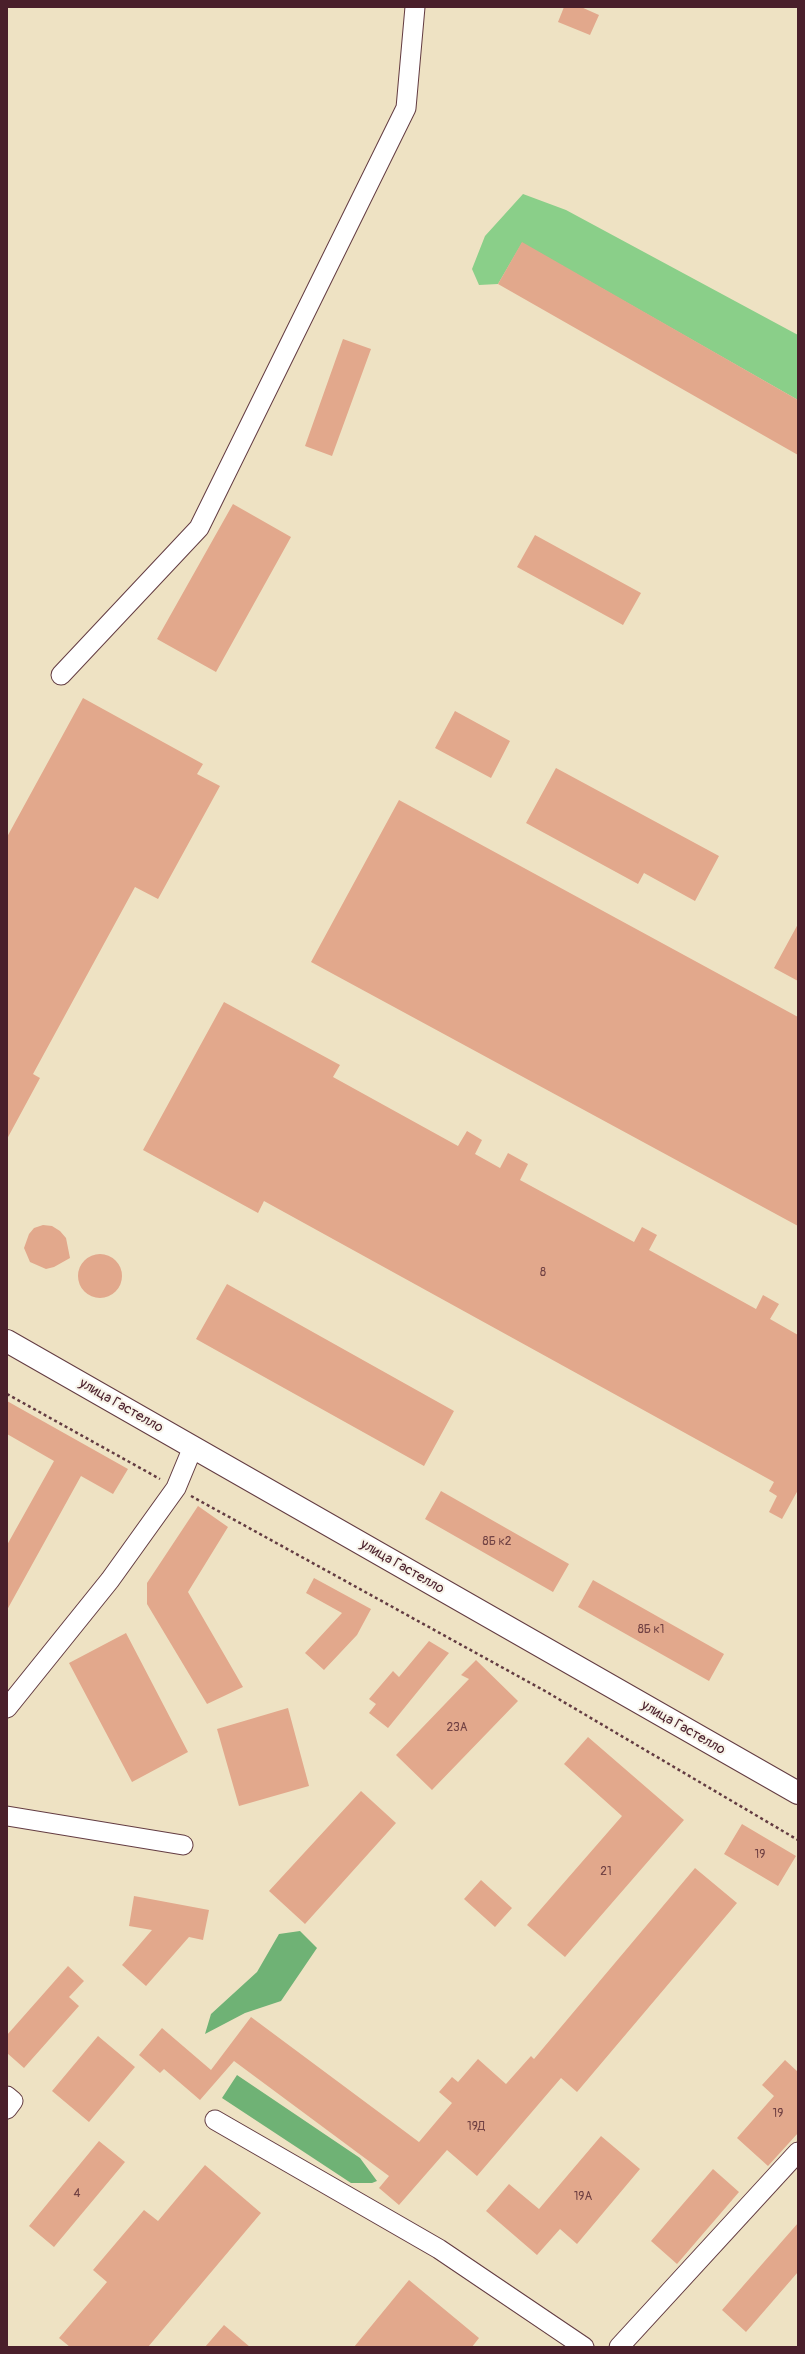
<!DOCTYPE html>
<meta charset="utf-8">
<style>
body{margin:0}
#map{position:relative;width:805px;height:2354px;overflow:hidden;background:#eee2c3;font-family:Pangolin,sans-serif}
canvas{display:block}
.frame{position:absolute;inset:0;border:8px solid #4a1f2b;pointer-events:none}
</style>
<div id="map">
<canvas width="805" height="2354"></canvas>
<div class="frame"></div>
</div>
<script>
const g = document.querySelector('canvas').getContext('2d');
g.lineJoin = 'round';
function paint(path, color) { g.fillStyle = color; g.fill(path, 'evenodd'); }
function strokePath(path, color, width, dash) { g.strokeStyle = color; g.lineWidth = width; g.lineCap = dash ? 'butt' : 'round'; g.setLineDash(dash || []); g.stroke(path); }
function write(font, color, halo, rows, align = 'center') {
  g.font = font + ' Pangolin,sans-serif'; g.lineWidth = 4; g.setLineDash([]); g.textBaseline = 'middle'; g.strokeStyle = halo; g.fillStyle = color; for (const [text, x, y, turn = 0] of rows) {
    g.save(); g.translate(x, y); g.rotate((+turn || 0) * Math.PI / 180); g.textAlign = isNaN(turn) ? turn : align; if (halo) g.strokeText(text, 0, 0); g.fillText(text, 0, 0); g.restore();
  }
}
const green = new Path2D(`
 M523 194 566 210 798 335V400L522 243 498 284 479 285 472 269 485 236Z`);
const forest = new Path2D(`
 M300 1931 317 1948 281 2001 245 2013 205 2034 211 2014 257 1972 279 1934Z
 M237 2075 360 2158 377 2181 372 2183H351L222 2098Z`);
const building = new Path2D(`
 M564 7H581L599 15 590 35 558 22Z
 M522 242 798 400V455L498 284Z
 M343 339 371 349 332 456 305 446Z
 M233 504 291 537 216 672 157 639Z
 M535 535 641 593 623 625 517 567Z
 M83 698 203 764 197 774 220 786 158 899 135 887 33 1074 40 1078 7 1139V837Z
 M455 711 510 741 491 778 435 748Z
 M556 768 719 856 695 901 644 873 638 884 526 823Z
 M399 800 798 1017V1226L311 962Z
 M798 924V981L774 968Z
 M224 1002 340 1065 333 1077 458 1146 467 1131 482 1140 475 1154 500 1168 508 1153 528 1164 520 1180 634 1242 642 1227 657 1235 649 1250 756 1309 763 1295 779 1304 770 1319 798 1335V1490L782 1519 769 1512 777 1496 769 1491 774 1482 264 1201 258 1213 143 1150Z
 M43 1225 52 1226 60 1231 66 1238 70 1258 54 1267 46 1269 30 1262 24 1248 29 1234 34 1228Z
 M78 1276a22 22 0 1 1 44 0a22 22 0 1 1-44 0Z
 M227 1284 454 1411 424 1466 196 1339Z
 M7 1401 128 1469 113 1494 81 1476 7 1610V1545L54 1461 7 1434Z
 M441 1491 569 1564 553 1592 425 1519Z
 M198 1506 228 1527 188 1592 243 1687 207 1704 147 1604V1583Z
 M314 1578 371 1609 357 1635 324 1670 305 1653 342 1613 306 1593Z
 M593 1580 724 1654 709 1681 578 1607Z
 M126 1633 188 1752 132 1782 69 1663Z
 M429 1641 449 1653 388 1728 369 1713 376 1704 369 1699 393 1671 399 1677Z
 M476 1660 518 1701 432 1790 396 1755 469 1679 461 1675Z
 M288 1708 309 1786 239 1806 217 1729Z
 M588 1737 684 1820 565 1957 527 1925 622 1816 564 1764Z
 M361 1791 396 1823 305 1924 269 1891Z
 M742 1824 796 1856 778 1886 724 1854Z
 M695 1868 737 1903 577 2092 561 2078 477 2176 447 2150 399 2205 379 2188 389 2176 234 2061 200 2100 164 2069 160 2073 139 2055 162 2028 211 2070 251 2017 419 2142 452 2103 439 2092 452 2077 458 2082 478 2059 506 2084 531 2056 534 2059Z
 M481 1880 512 1908 495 1927 464 1899Z
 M134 1896 209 1910 203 1940 189 1937 146 1986 122 1965 152 1930 129 1926Z
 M68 1966 84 1981 69 1997 79 2006 24 2068 7 2053V2035Z
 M98 2036 135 2067 89 2122 52 2091Z
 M785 2060 798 2072V2133L768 2166 737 2138 774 2096 762 2085Z
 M601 2136 640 2169 577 2244 560 2229 537 2255 486 2211 509 2184 539 2209Z
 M99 2141 125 2162 54 2247 29 2226Z
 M205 2165 261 2213 148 2347H70L59 2338 107 2282 93 2270 144 2210 158 2221Z
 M713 2169 739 2192 677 2264 651 2241Z
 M798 2223V2272L746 2332 722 2310Z
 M409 2280 479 2338 472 2347H354Z
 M224 2325 250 2347H205Z`);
const path = new Path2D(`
 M7 1394 160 1479
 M191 1496 545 1691 798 1840`);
const minor = new Path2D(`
 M61 675 199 528 406 108 415 7
 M7 1708 110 1580 176 1488 193 1447
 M7 1816 183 1845
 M7 2096 13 2101 7 2109
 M215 2120 439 2249 584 2347
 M619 2347 798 2152`);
const major = new Path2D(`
 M7 1341 798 1793`);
const numberNames = [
 ["8",543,1273],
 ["8Б к2",497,1542],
 ["8Б к1",651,1630],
 ["23А",457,1728],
 ["19",760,1855],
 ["21",606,1872],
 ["19",778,2114],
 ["19Д",476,2127],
 ["4",77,2194],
 ["19А",583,2197]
];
const streetNames = [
 ["улица Гастелло",121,1406,30],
 ["улица Гастелло",402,1567,30],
 ["улица Гастелло",683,1728,30]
];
paint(green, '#8acf89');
paint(forest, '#6fb275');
paint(building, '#e2a88c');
strokePath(minor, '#633c42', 21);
strokePath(major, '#633c42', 24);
strokePath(path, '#633c42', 2.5, [3, 3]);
strokePath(minor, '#fff', 19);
strokePath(major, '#fff', 22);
write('12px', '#704143', null, numberNames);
write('14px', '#4a1f2b', '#f7f3e8', streetNames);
</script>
